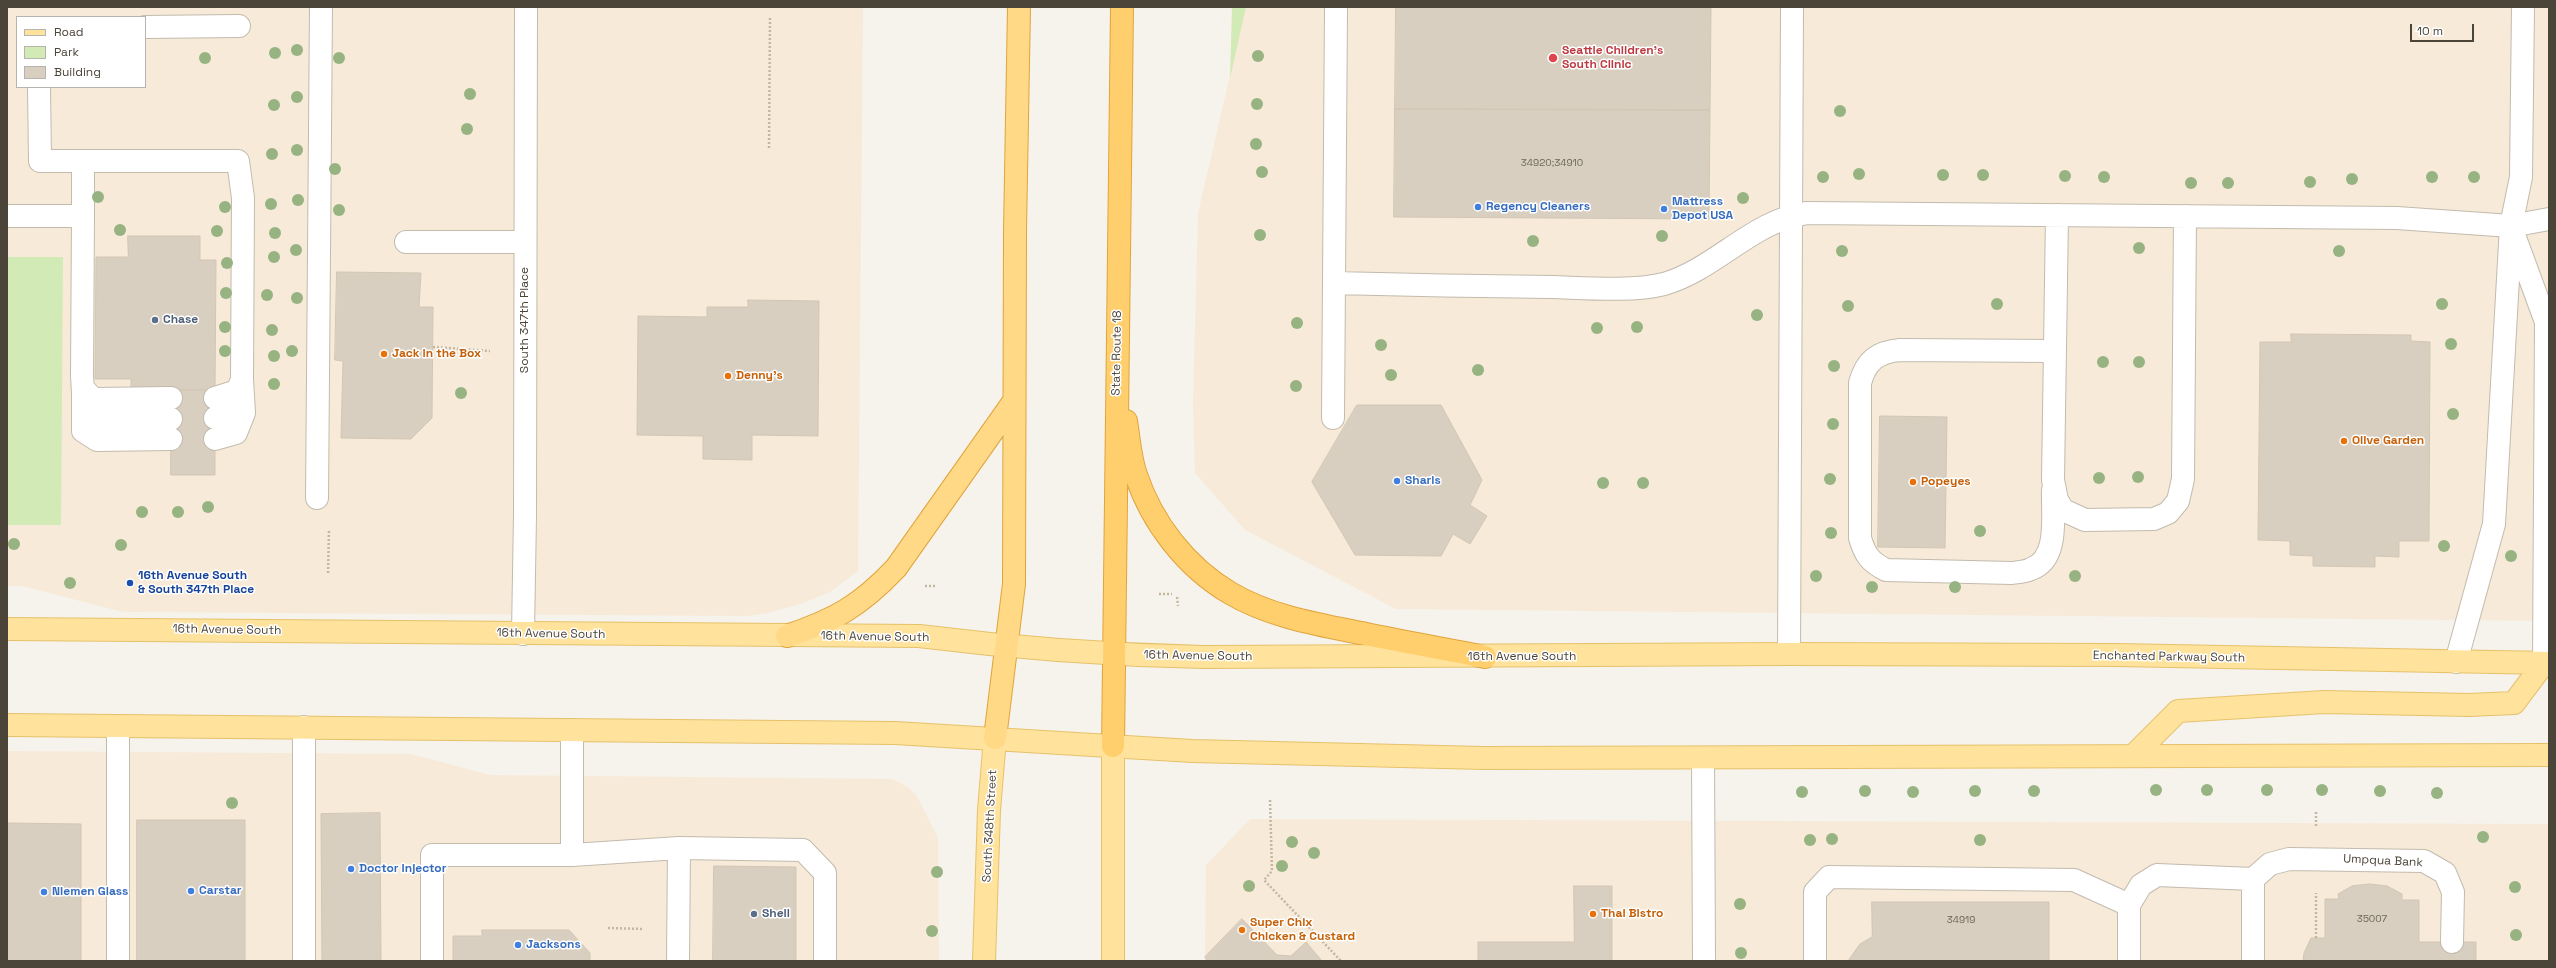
<!DOCTYPE html>
<style>
body{margin:0}
#map{position:relative;width:2556px;height:968px;overflow:hidden;background:#f6f3ec;font-family:"Space Grotesk",sans-serif}
canvas{display:block}
.frame{position:absolute;inset:0;border:8px solid #4b4439;pointer-events:none}
.legend{position:absolute;left:16px;top:16px;width:130px;height:72px;box-sizing:border-box;background:#fff;border:1px solid #b7b4b0;margin:0;padding:5px 7px;list-style:none;font-size:12px;color:#4b4439}
.legend li{display:flex;align-items:center;gap:8px;height:20px}
.legend b{width:20px;border:1px solid #b7b4b0}
.scale{position:absolute;left:2410px;top:24px;width:64px;height:18px;box-sizing:border-box;border:2px solid #4b4439;border-top:0;padding-left:5px;font-size:12px;line-height:14px;white-space:nowrap;color:#4b4439;-webkit-text-stroke:3px #fff;paint-order:stroke}
</style>
<div id="map">
<canvas width="2556" height="968"></canvas>
<div class="frame"></div>
<ul class="legend">
<li><b style="height:5px;background:#ffe39c"></b>Road</li>
<li><b style="height:11px;background:#d2eab5"></b>Park</li>
<li><b style="height:11px;background:#d8cfc1"></b>Building</li>
</ul>
<div class="scale">10 m</div>
</div>
<script>
const g = document.querySelector('canvas').getContext('2d');
g.lineJoin = 'round';
function paint(path, color) { g.fillStyle = color; g.fill(path, 'evenodd'); }
function strokePath(path, color, width, dash) { g.strokeStyle = color; g.lineWidth = width; g.lineCap = dash ? 'butt' : 'round'; g.setLineDash(dash || []); g.stroke(path); }
function write(font, color, halo, rows, align = 'center') {
  g.font = font + ' "Space Grotesk",sans-serif'; g.lineWidth = 3; g.setLineDash([]); g.textBaseline = 'middle'; g.strokeStyle = halo; g.fillStyle = color; for (const [text, x, y, turn = 0] of rows) {
    g.save(); g.translate(x, y); g.rotate((+turn || 0) * Math.PI / 180); g.textAlign = isNaN(turn) ? turn : align; if (halo) g.strokeText(text, 0, 0); g.fillText(text, 0, 0); g.restore();
  }
}
const commercial = new Path2D(`
 M7 7H863L858 571 830 592 803 603 768 613 748 616 123 612 22 586H7ZM17 17H145V87H17Z
 M1246 7H2549V621L1396 609 1245 530 1195 473 1193 403 1198 213Z
 M7 751 411 754 490 775 892 779 908 787 917 796 938 838 939 961H7Z
 M1250 819 2549 824V961H1205L1206 865Z`);
const green = new Path2D(`
 M1232 7H1246L1230 78Z
 M7 257H63L61 525H7Z`);
const building = new Path2D(`
 M1396 7H1711L1710 110 1395 109Z
 M1395 109 1710 110 1709 219 1394 217Z
 M128 236H200V260H216L215 390H131V379H95L96 257H128Z
 M337 272 421 273 419 307H433L432 418 411 439 341 438 343 361 335 360Z
 M748 300 819 301 818 436 752 435V460L703 459V436L637 435 638 316 707 317V307H748Z
 M2291 334 2411 335V341L2430 342 2429 541H2399V557L2375 556V567L2313 566V556L2290 555V541L2258 540 2260 342H2291Z
 M171 390H215V475H171Z
 M1357 405H1441L1482 480 1470 505 1487 516 1470 544 1453 534 1441 556 1355 555 1312 482Z
 M1880 416 1947 417 1945 548 1878 547Z
 M380 813 381 961H322L321 814Z
 M137 820H245V961H137Z
 M7 823 81 824V961H7Z
 M714 866 796 867V961H713Z
 M2370 884 2387 886 2402 894V900H2419V942H2476V961H2303L2304 953 2311 938H2325V899H2339L2338 894 2352 886Z
 M1574 886H1612V961H1478V942H1574Z
 M1872 902H2049V961H1848L1860 944 1872 937Z
 M1242 919 1277 955 1291 956 1306 942 1322 961H1207L1205 957Z
 M482 930H569L590 953V961H453V936H482Z`);
const path = new Path2D(`
 M769 148 770 17
 M433 347 490 351
 M328 573 329 530
 M925 586H935
 M1159 594H1172
 M1177 597 1178 606
 M1270 800 1272 871 1264 880 1341 961
 M2316 812V826
 M608 928 644 929
 M2316 938V893`);
const service = new Path2D(`
 M145 27 239 26
 M39 87 40 161H238L243 198 242 379 244 413 236 433 215 439
 M2057 215 2053 480 2057 500 2063 510 2085 520 2154 519 2168 513 2178 501 2183 479 2185 216
 M7 216H83V162
 M83 216 82 376 84 409 101 419H171
 M2514 235 2546 322 2544 663
 M406 242H525
 M1334 283C1407 285 1479 286 1552 287 1585 288 1632 292 1664 284 1716 269 1753 220 1807 213L2397 218 2511 226 2549 219
 M83 388 93 399 171 398
 M83 396V431L97 440 171 439
 M215 398 237 391 241 382
 M215 418 228 415 238 389
 M1333 418 1336 7
 M2053 490C2052 514 2060 559 2031 569 2025 572 2018 572 2012 573L1886 570C1870 562 1865 555 1860 538V383C1866 361 1877 352 1900 350L2054 351
 M317 498 321 7
 M1789 654 1792 7
 M2456 662 2494 524 2511 226 2521 177 2523 7
 M118 726V961
 M304 727V961
 M572 730V855
 M1703 758 1704 961
 M2253 879 2270 864 2289 859 2424 861 2445 873 2453 892 2452 942
 M432 961V855H572L679 848 803 850 825 873V961
 M678 961 679 848
 M1815 961V892L1829 877 2074 880 2129 905
 M2129 961V905L2141 885 2157 875 2253 879V961`);
const minor = new Path2D(`
 M523 634 525 515 526 7`);
const primary = new Path2D(`
 M7 629 919 636C1014 648 1108 655 1204 657L1789 654 2116 655 2549 663
 M7 725 895 733 1192 751 1484 758 2549 755
 M2134 755 2178 711 2324 702 2469 705 2514 703 2544 663
 M984 961 989 810 995 738
 M1113 961V746`);
const trunk = new Path2D(`
 M787 636C835 620 860 606 896 568L1014 401
 M995 738 1014 584 1015 230 1019 7`);
const motorway = new Path2D(`
 M1126 421C1129 439 1130 458 1136 475 1152 523 1186 567 1230 593 1270 617 1321 625 1366 634 1405 642 1445 649 1485 657
 M1113 746 1122 7`);
const trees = [
 [297,50],
 [275,53],
 [1258,56],
 [205,58],
 [339,58],
 [470,94],
 [297,97],
 [1257,104],
 [274,105],
 [1840,111],
 [467,129],
 [1256,144],
 [297,150],
 [272,154],
 [335,169],
 [1262,172],
 [1859,174],
 [1943,175],
 [1983,175],
 [2065,176],
 [1823,177],
 [2104,177],
 [2432,177],
 [2474,177],
 [2352,179],
 [2310,182],
 [2191,183],
 [2228,183],
 [98,197],
 [1743,198],
 [298,200],
 [271,204],
 [225,207],
 [339,210],
 [120,230],
 [217,231],
 [275,233],
 [1260,235],
 [1662,236],
 [1533,241],
 [2139,248],
 [296,250],
 [1842,251],
 [2339,251],
 [274,257],
 [227,263],
 [226,293],
 [267,295],
 [297,298],
 [1997,304],
 [2442,304],
 [1848,306],
 [1757,315],
 [1297,323],
 [225,327],
 [1637,327],
 [1597,328],
 [272,330],
 [2451,344],
 [1381,345],
 [225,351],
 [292,351],
 [274,356],
 [2103,362],
 [2139,362],
 [1834,366],
 [1478,370],
 [1391,375],
 [274,384],
 [1296,386],
 [461,393],
 [2453,414],
 [1833,424],
 [2138,477],
 [2099,478],
 [1830,479],
 [1603,483],
 [1643,483],
 [208,507],
 [142,512],
 [178,512],
 [1980,531],
 [1831,533],
 [14,544],
 [121,545],
 [2444,546],
 [2511,556],
 [1816,576],
 [2075,576],
 [70,583],
 [1872,587],
 [1955,587],
 [2156,790],
 [2207,790],
 [2267,790],
 [2322,790],
 [1865,791],
 [1975,791],
 [2034,791],
 [2380,791],
 [1802,792],
 [1913,792],
 [2437,793],
 [232,803],
 [2483,837],
 [1832,839],
 [1810,840],
 [1980,840],
 [1292,842],
 [1314,853],
 [1282,866],
 [937,872],
 [1249,886],
 [2515,887],
 [1740,904],
 [932,931],
 [2516,935],
 [1741,953]
];
const markers = [
 [1553,58,5,"#e0444e"],
 [1478,207,4,"#3f7fe0"],
 [1664,209,4,"#3f7fe0"],
 [155,320,4,"#5c6f8a"],
 [384,354,4,"#e8710a"],
 [728,376,4,"#e8710a"],
 [2344,441,4,"#e8710a"],
 [1397,481,4,"#3f7fe0"],
 [1913,482,4,"#e8710a"],
 [130,583,4,"#1a4fb4"],
 [351,869,4,"#3f7fe0"],
 [191,891,4,"#3f7fe0"],
 [44,892,4,"#3f7fe0"],
 [754,914,4,"#5c6f8a"],
 [1593,914,4,"#e8710a"],
 [1242,930,4,"#e8710a"],
 [518,945,4,"#3f7fe0"]
];
const numberNames = [
 ["34920;34910",1552,163],
 ["35007",2372,919],
 ["34919",1961,920]
];
const healthNames = [
 ["Seattle Children's",1562,51],
 ["South Clinic",1562,65]
];
const shopNames = [
 ["Mattress",1672,202],
 ["Depot USA",1672,216],
 ["Regency Cleaners",1486,207],
 ["Sharis",1405,481],
 ["Doctor Injector",359,869],
 ["Carstar",199,891],
 ["Niemen Glass",52,892],
 ["Jacksons",526,945]
];
const serviceNames = [
 ["Chase",163,320],
 ["Shell",762,914]
];
const streetNames = [
 ["South 347th Place",525,320,-90],
 ["State Route 18",1117,353,-89],
 ["16th Avenue South",227,630,1],
 ["16th Avenue South",551,634,1],
 ["16th Avenue South",875,637,1],
 ["16th Avenue South",1198,656,1],
 ["16th Avenue South",1522,657],
 ["Enchanted Parkway South",2169,657,1],
 ["South 348th Street",990,826,-87],
 ["Umpqua Bank",2383,861,3]
];
const foodNames = [
 ["Jack in the Box",392,354],
 ["Denny's",736,376],
 ["Olive Garden",2352,441],
 ["Popeyes",1921,482],
 ["Thai Bistro",1601,914],
 ["Super Chix",1250,923],
 ["Chicken & Custard",1250,937]
];
const transitNames = [
 ["16th Avenue South",138,576],
 ["& South 347th Place",138,590]
];
paint(commercial, '#f7ead8');
paint(green, '#d2eab5');
paint(building, '#d8cfc1');
strokePath(building, '#d3c7b4', 1);
strokePath(service, '#c2bbae', 24);
strokePath(minor, '#c2bbae', 24);
strokePath(primary, '#e6c16a', 24);
strokePath(trunk, '#e0a43c', 24);
strokePath(motorway, '#e0a43c', 24);
strokePath(path, '#c4b79f', 2.5, [2, 2]);
strokePath(service, '#fff', 22);
strokePath(minor, '#fff', 22);
strokePath(primary, '#ffe39c', 22);
strokePath(trunk, '#ffd985', 22);
strokePath(motorway, '#ffcf6e', 22);
g.fillStyle = '#97b381';
for (const [x, y] of trees) { g.beginPath(); g.arc(x, y, 6, 0, 2 * Math.PI); g.fill(); }
for (const [x, y, r, color] of markers) { const dot = new Path2D(); dot.arc(x, y, r, 0, 2 * Math.PI); g.fillStyle = color; g.fill(dot); strokePath(dot, '#fff', 1.5); }
write('10px', '#6e675b', null, numberNames);
write('bold 12px', '#be3a42', '#fff', healthNames, 'left');
write('bold 12px', '#366cbe', '#fff', shopNames, 'left');
write('bold 12px', '#4e5e75', '#fff', serviceNames, 'left');
write('12px', '#4b4439', '#fff', streetNames);
write('bold 12px', '#c56008', '#fff', foodNames, 'left');
write('bold 12px', '#164399', '#fff', transitNames, 'left');
</script>
